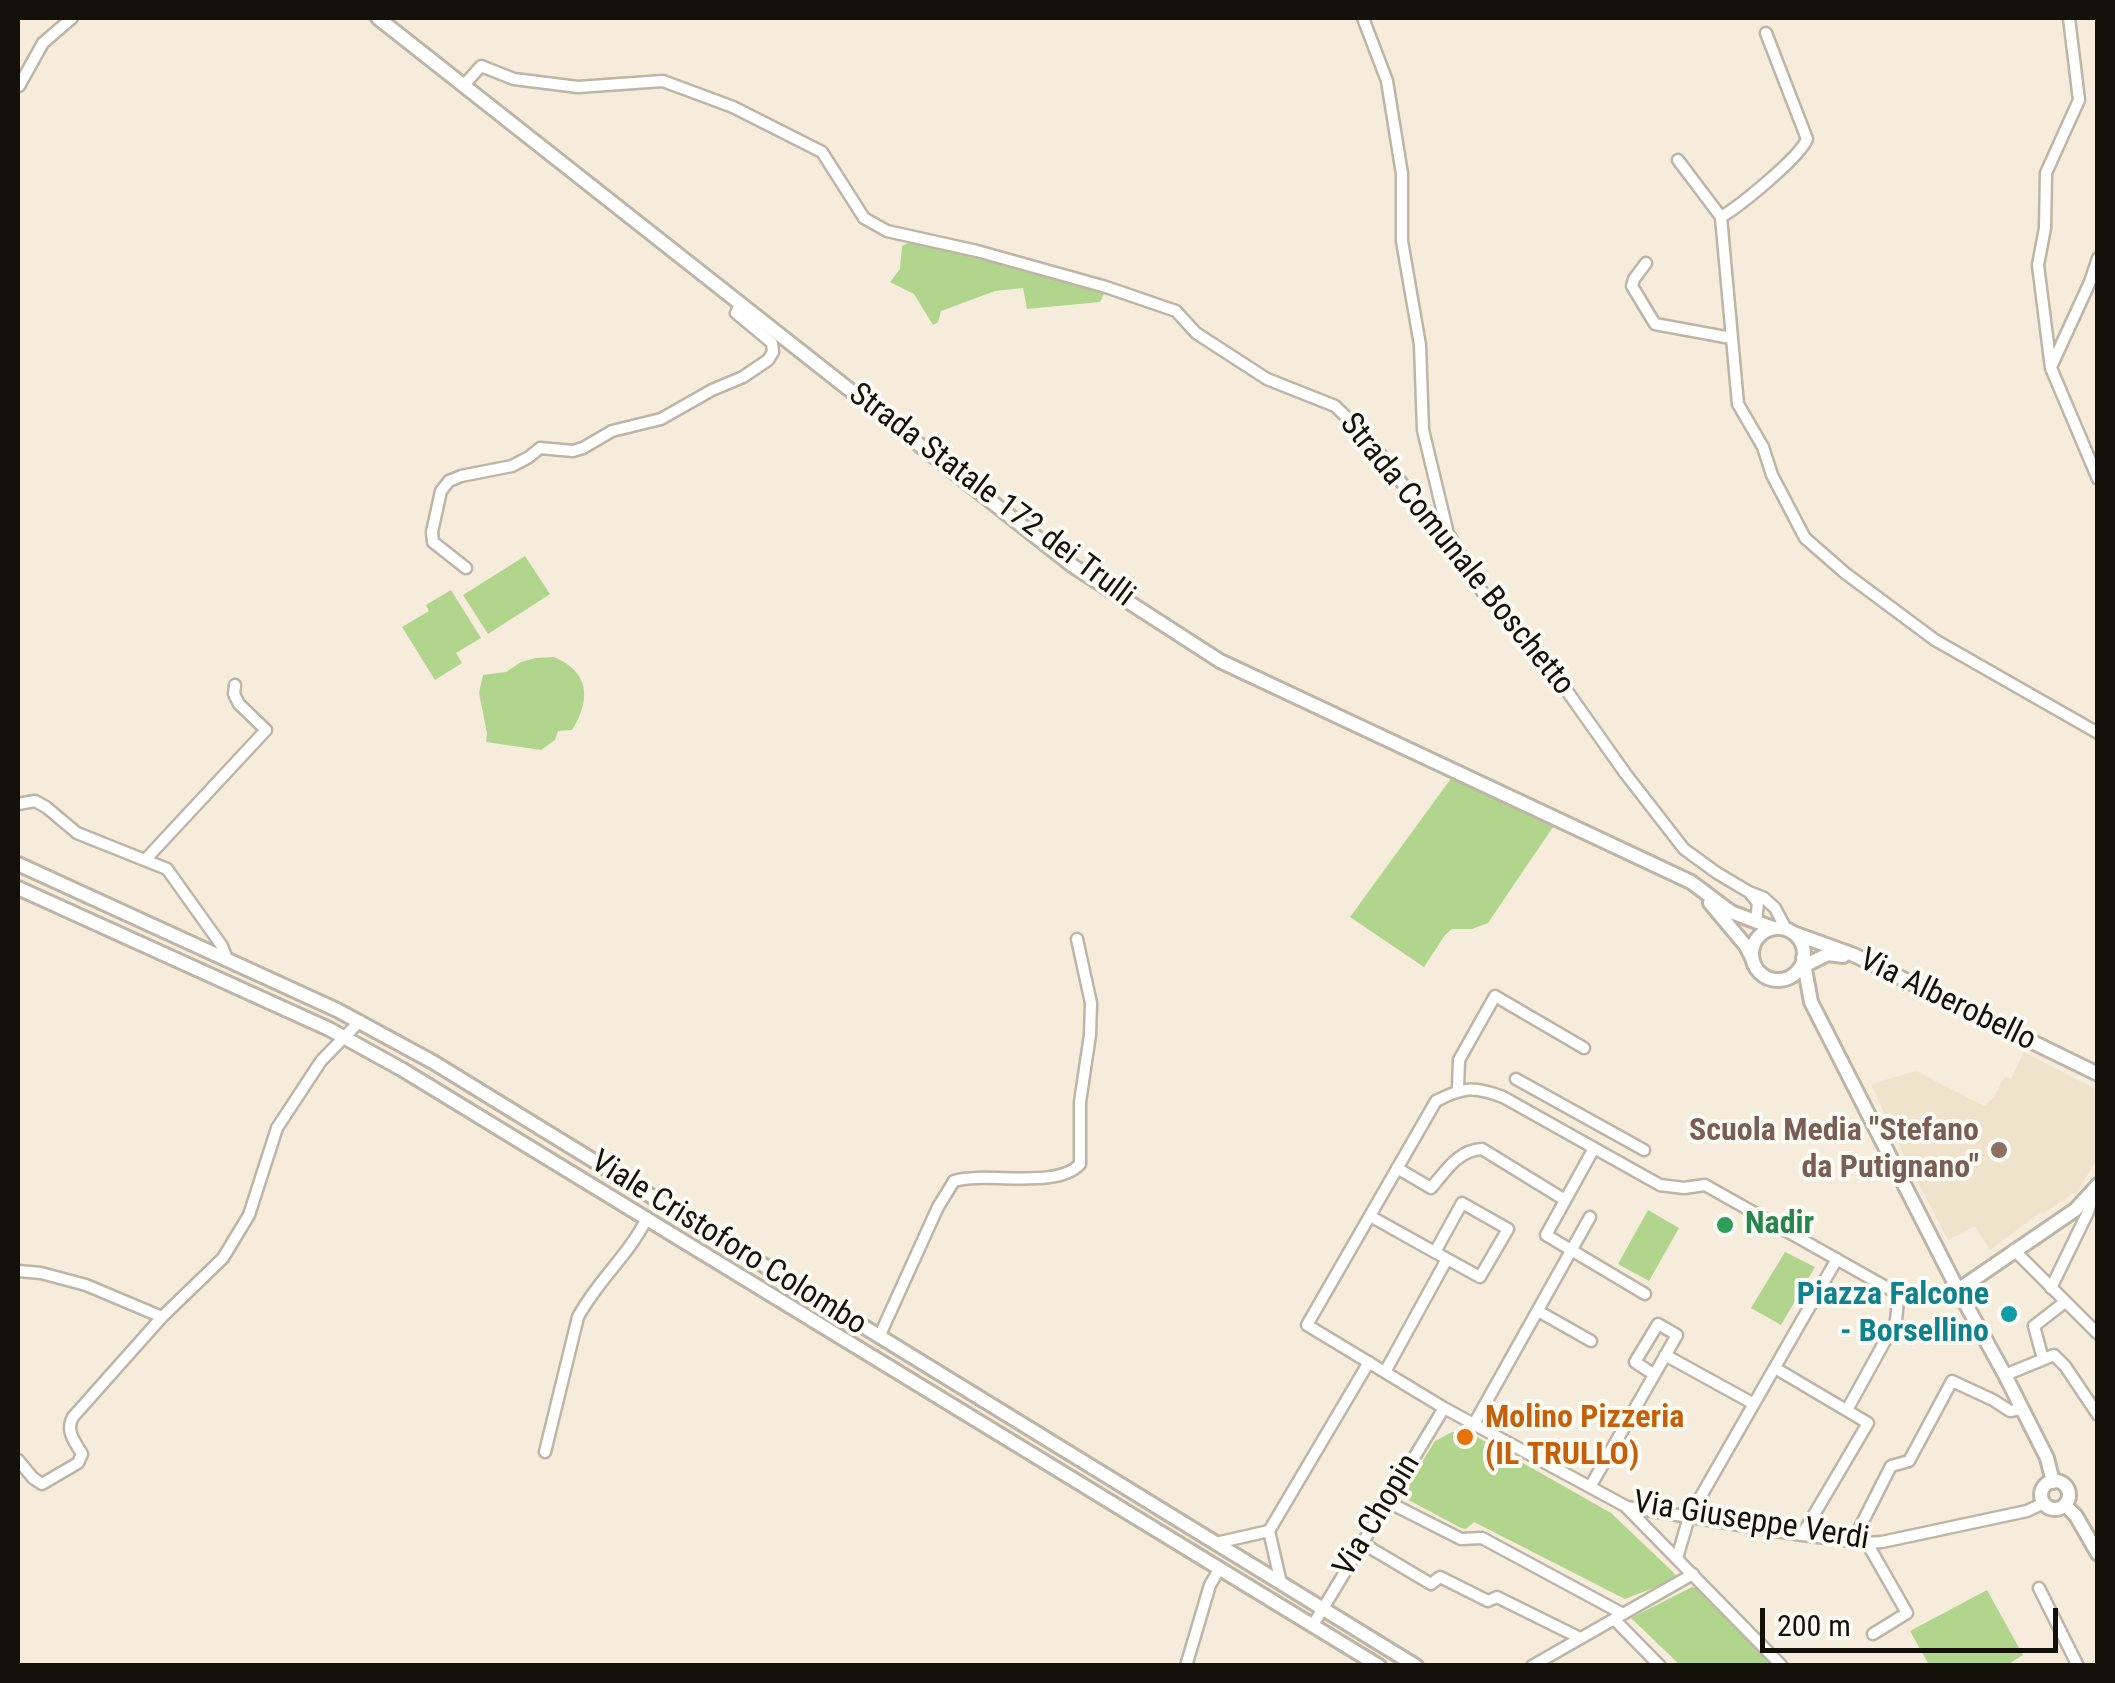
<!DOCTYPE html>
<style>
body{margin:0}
#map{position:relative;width:2115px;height:1683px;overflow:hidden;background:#f5ecdc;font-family:"Roboto Condensed",sans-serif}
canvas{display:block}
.frame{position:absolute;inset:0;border:20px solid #14110b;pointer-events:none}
.scale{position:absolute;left:1760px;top:1608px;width:298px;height:45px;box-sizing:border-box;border:5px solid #14110b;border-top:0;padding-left:12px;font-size:30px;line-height:35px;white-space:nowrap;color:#14110b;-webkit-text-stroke:8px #fefaf4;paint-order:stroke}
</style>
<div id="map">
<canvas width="2115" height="1683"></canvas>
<div class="frame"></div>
<div class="scale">200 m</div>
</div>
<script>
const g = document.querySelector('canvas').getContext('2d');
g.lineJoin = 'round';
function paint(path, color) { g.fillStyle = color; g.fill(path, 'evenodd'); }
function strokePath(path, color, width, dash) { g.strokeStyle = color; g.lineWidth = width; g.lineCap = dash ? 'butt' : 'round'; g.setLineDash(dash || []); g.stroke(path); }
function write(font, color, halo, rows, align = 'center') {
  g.font = font + ' "Roboto Condensed",sans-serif'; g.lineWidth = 8; g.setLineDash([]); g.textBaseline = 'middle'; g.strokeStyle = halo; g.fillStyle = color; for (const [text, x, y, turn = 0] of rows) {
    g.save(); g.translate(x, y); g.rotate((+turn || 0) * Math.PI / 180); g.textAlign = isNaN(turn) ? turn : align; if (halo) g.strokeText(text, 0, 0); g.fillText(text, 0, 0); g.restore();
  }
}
const built = new Path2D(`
 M2024 1052 2097 1090V1159L2076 1194 2073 1193 2043 1214 2041 1212 1990 1250 1975 1226 1948 1240 1896 1140 1871 1084 1916 1071 1984 1106 1994 1097 2002 1081 2006 1077 2011 1079Z`);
const green = new Path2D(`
 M912 241 1106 290 1100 302 1027 309 1023 288 995 291 941 311 938 322 933 325 914 294 890 282 900 269 902 246Z
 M525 556 550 594 488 634 463 595Z
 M451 590 481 638 456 653 462 663 435 680 402 627 429 611 426 605Z
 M554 657C590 672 591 700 572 730L558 731 555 740 541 750 486 742 487 733 479 693 483 675 506 672 521 662 536 658Z
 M1455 773 1557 821 1488 923 1472 929H1452L1445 935 1424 967 1350 917Z
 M1648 1210 1679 1228 1649 1281 1618 1264Z
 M1785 1252 1815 1267 1781 1325 1751 1308Z
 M1452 1432 1470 1433 1611 1513 1672 1571 1676 1576 1674 1580 1625 1599 1474 1522 1466 1529 1461 1528 1401 1496 1435 1441Z
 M1692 1587 1698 1589 1776 1665H1680L1631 1618Z
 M1987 1590 2023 1655 2007 1665H1929L1910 1631Z`);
const minor = new Path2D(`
 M1363 18 1387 81 1402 174V241L1420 345 1423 430 1448 534
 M2069 18 2079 100 2046 173 2045 228 2038 265 2051 368 2098 479
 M1766 33 1807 139C1800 157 1740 206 1721 217L1738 404 1763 447 1772 475 1805 538 1845 573 1935 640 2098 733
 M464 85 481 66 514 79 578 87 663 81 733 107 822 152 864 218 887 231 977 251 1106 287 1176 311 1196 333 1267 379 1335 406 1368 438 1408 491 1449 535 1487 600 1513 621 1548 664 1625 773 1684 849 1717 873 1749 892 1764 898 1775 908 1786 929
 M19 86 43 43 72 18
 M1678 160 1721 217
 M1646 263 1634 279 1632 286 1655 324 1731 338
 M2051 367 2090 282 2098 258
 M466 568 433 542 432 532 441 491 449 481 461 476 512 466 529 457 540 448 573 451 583 448 612 431 661 419 712 390 743 377 768 360 773 352 772 343 736 313 741 303
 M18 804 35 801 46 807 77 833 167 869 222 946 227 959
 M146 859 266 730 239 704 234 694 235 685
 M1750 893 1758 903 1756 921
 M1516 1079 1644 1150
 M1458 1089 1459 1060 1495 996 1584 1048
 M1593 1150 1546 1235 1645 1294
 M1397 1168 1431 1188C1446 1171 1458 1150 1482 1149L1565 1200
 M1370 1216C1406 1236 1443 1257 1480 1277L1508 1229 1462 1203 1435 1252
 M2014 1250 2098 1334
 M18 1271 41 1273 86 1285 162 1317
 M2051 1288 2088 1212 2095 1189
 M1538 1311 1591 1341
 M879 1337 938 1207 954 1181C986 1171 1057 1190 1080 1164V1102L1090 1035 1091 1003 1077 939
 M1665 1355 1754 1404
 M2043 1359 2034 1326 2065 1302
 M1775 1368 1868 1423 1802 1535
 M1385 1372 1447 1259
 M2005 1375 2054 1355 2065 1366 2098 1415
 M1847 1410 1896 1321 1898 1299 1893 1291 1705 1185 1684 1188 1660 1185 1503 1097C1474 1086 1463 1087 1436 1101L1307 1325 1444 1408 1627 1507 1802 1535 1867 1543 1882 1542 2027 1511 2044 1503
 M1474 1424 1590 1217
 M545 1452 578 1317C597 1281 629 1255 647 1218
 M18 1460 33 1478 42 1484 78 1463 82 1454C75 1442 65 1431 73 1417L162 1317 223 1258 249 1215 277 1128 321 1061 360 1021
 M1590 1487 1677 1335 1658 1324 1635 1362 1653 1374
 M1386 1501 1461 1539 1482 1538 1623 1614
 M1627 1508 1782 1666
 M1269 1531 1369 1362
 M1853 1541 1891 1466 1909 1461 1952 1381 1993 1400 2010 1411 2022 1409
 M1216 1543 1269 1531 1281 1583
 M1362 1543 1431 1584 1440 1577 1488 1601 1497 1597 1580 1638
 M1867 1543 1907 1613 1873 1634
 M1677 1558 1689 1517 1837 1259
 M2039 1588 2078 1666
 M1614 1619 1660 1666
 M1313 1625 1444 1408
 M1186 1666 1210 1585 1220 1568
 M1532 1666 1693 1574`);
const major = new Path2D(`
 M378 18 1073 566 1220 661 1691 882 1731 912 1773 928
 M18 864 337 1010 433 1062 1416 1666
 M18 888 329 1029 403 1070 1379 1666
 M1710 903 1746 946 1752 958
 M1752 954a26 26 0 1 1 52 0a26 26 0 1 1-52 0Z
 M1793 933 1854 955 2098 1074
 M1803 958 1811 1002 1958 1290 2005 1375 2047 1458 2053 1482
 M1802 967 1828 954 1843 956
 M1958 1290 2075 1210 2098 1185
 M2041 1495a14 14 0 1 1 28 0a14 14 0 1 1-28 0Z
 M2065 1505 2076 1516 2098 1554`);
const markers = [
 [1999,1150,10,"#8d6e63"],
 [1725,1225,10,"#2e9e5b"],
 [2009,1314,10,"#0f9aa8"],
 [1465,1437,10,"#e8710a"]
];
const streetNames = [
 ["Strada Statale 172 dei Trulli",991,496,37],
 ["Strada Comunale Boschetto",1456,555,51],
 ["Via Alberobello",1947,1001,26],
 ["Viale Cristoforo Colombo",728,1244,32],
 ["Via Chopin",1378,1516,-59],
 ["Via Giuseppe Verdi",1751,1522,9]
];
const educationNames = [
 ["Scuola Media \"Stefano",1979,1132],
 ["da Putignano\"",1979,1169]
];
const leisureNames = [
 ["Nadir",1745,1225]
];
const cultureNames = [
 ["Piazza Falcone",1989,1296],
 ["- Borsellino",1989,1333]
];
const foodNames = [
 ["Molino Pizzeria",1485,1419],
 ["(IL TRULLO)",1485,1456]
];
paint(built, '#f0e3cc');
paint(green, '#b1d58d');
strokePath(minor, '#bdb5a5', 15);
strokePath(major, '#bdb5a5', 18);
strokePath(minor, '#fff', 10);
strokePath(major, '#fff', 12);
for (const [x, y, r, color] of markers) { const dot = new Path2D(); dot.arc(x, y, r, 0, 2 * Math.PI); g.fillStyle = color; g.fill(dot); strokePath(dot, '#fefaf4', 4); }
write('32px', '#14110b', '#fefaf4', streetNames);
write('bold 32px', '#785e54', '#fefaf4', educationNames, 'right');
write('bold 32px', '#27864d', '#fefaf4', leisureNames, 'left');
write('bold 32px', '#0d838f', '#fefaf4', cultureNames, 'right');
write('bold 32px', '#c56008', '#fefaf4', foodNames, 'left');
</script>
